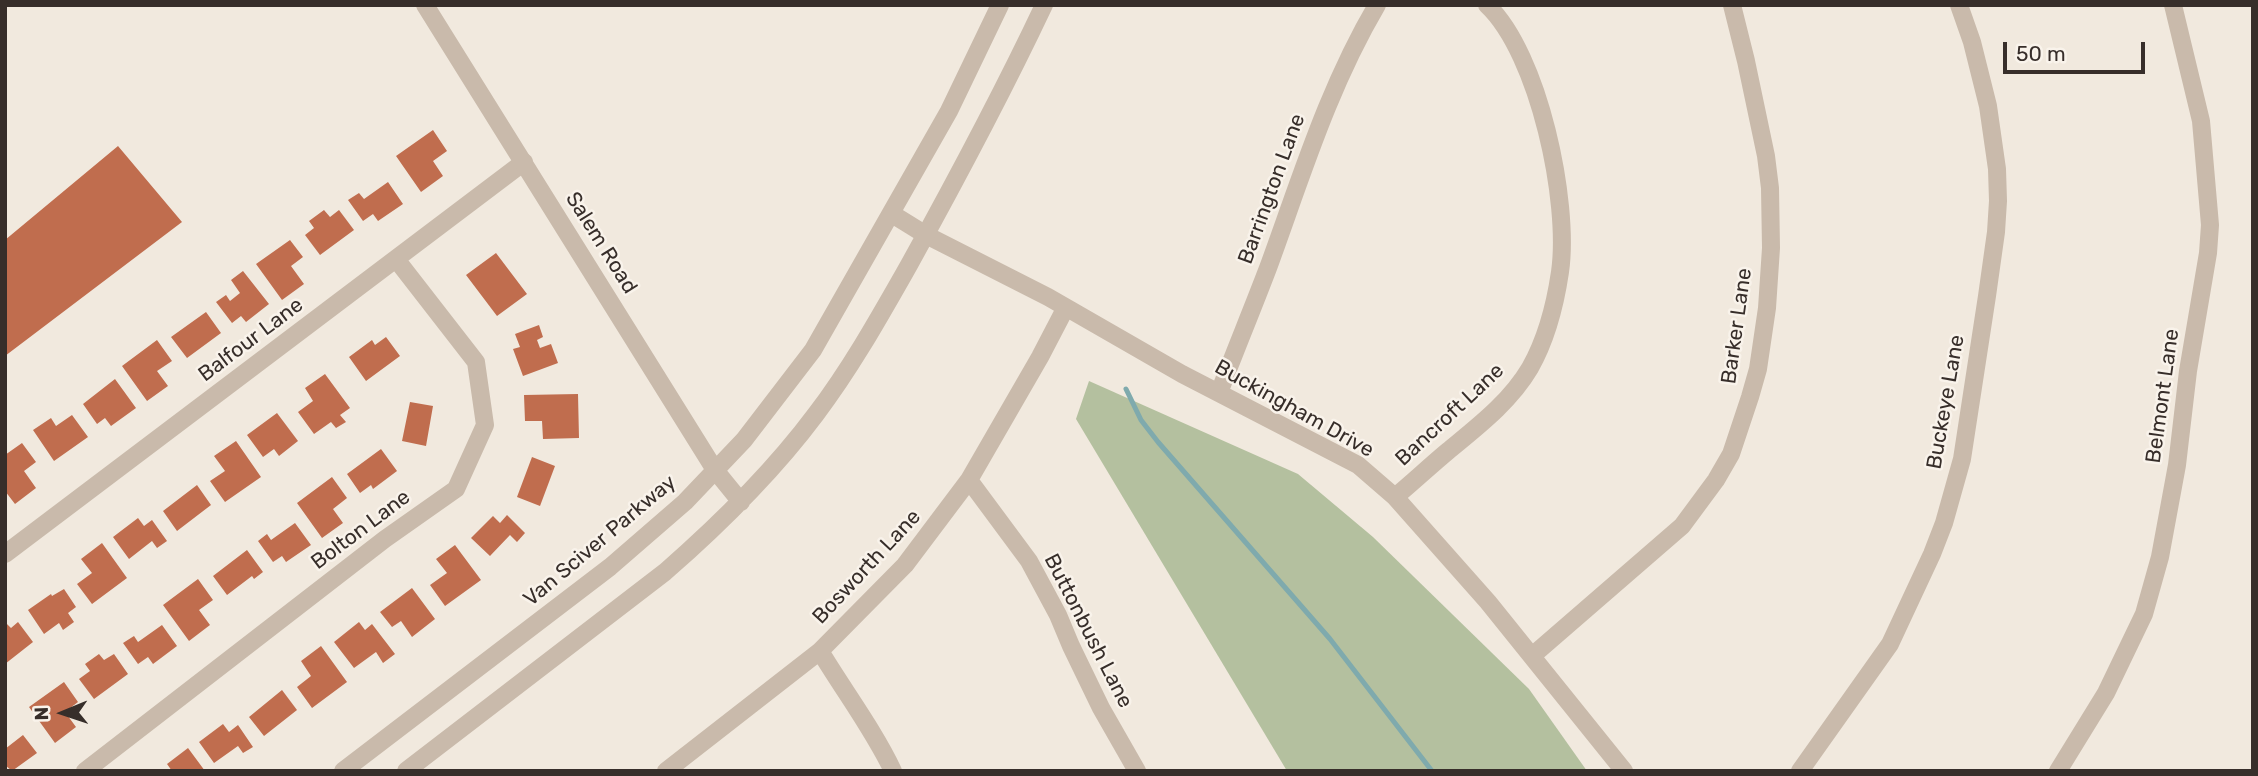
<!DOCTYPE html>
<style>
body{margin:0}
#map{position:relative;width:2258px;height:776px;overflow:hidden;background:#f1e9de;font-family:Rubik,sans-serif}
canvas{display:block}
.frame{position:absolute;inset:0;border:7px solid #372e2a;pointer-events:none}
.north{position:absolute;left:28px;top:678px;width:70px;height:70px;-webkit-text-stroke:5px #f9f3eb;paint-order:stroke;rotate:268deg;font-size:19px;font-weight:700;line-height:28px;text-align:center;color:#372e2a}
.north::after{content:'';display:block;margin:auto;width:24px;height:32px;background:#372e2a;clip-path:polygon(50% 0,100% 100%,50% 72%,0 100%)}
.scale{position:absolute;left:2003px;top:42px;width:142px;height:32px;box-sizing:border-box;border:4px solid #372e2a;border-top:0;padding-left:9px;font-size:21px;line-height:24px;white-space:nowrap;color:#372e2a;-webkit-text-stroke:5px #f9f3eb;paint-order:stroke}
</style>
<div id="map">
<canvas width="2258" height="776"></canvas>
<div class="frame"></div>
<div class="north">N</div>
<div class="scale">50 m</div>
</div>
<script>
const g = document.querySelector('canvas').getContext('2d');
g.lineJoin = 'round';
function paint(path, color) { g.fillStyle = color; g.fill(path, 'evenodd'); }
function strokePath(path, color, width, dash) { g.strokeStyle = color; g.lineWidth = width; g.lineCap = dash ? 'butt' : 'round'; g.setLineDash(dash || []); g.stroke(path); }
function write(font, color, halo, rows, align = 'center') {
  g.font = font + ' Rubik,sans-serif'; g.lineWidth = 5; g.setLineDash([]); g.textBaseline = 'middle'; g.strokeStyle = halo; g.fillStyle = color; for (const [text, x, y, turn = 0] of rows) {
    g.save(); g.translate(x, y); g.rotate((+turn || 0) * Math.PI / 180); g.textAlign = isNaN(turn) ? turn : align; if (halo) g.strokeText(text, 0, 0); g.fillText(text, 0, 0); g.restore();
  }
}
const green = new Path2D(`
 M1089 381 1298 474 1373 537 1529 689 1587 771H1287L1076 419Z`);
const stream = new Path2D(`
 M1126 389 1141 420 1158 442 1330 639 1432 771`);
const building = new Path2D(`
 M433 130 447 151 433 161 443 176 421 192 396 156Z
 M118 146 182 222 5 356V240Z
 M388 182 403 204 378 221 373 214 363 221 348 200 359 193 364 199Z
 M324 210 330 217 339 210 354 230 320 255 305 235 314 228 309 221Z
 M290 240 303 257 291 266 304 284 282 300 256 264Z
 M496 253 527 294 497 316 466 275Z
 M243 271 269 304 246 322 241 316 232 323 216 302 226 295 230 301 240 293 231 280Z
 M206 312 221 333 187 358 171 337Z
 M539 325 543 337 537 340 540 348 551 344 558 363 523 376 513 349 520 347 515 334Z
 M386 337 400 356 366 381 349 357 372 340 375 345Z
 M157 340 172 361 157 371 168 386 147 401 122 366Z
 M325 374 350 408 340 415 346 422 336 428 331 422 314 434 298 412 313 401 305 388Z
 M115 379 136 408 111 426 105 418 97 424 83 404Z
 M578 394 579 438 543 439 542 421H525L524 395Z
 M410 402 433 406 426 446 402 441Z
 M277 413 298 441 279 456 274 449 263 457 247 435Z
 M72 415 88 437 54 461 33 430 51 418 56 426Z
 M236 441 261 477 225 502 210 481 225 471 214 456Z
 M22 443 36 462 24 471 36 488 15 504 5 491V455Z
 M381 449 397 471 373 489 371 485 360 493 347 474Z
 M532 457 555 466 540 506 517 497Z
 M332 477 347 498 333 509 343 523 322 538 297 503Z
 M197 485 211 505 177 531 163 511Z
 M507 515 525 533 517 542 510 535 490 556 471 538 493 516 500 523Z
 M138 518 144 526 152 520 167 541 157 548 152 541 129 559 113 537Z
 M295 523 311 545 286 562 282 556 273 562 258 541 267 534 271 540Z
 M102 543 127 578 92 604 77 584 92 573 81 559Z
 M455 545 481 580 445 606 430 585 447 573 436 559Z
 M247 550 263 572 254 579 252 576 227 595 213 576Z
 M198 579 213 600 199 610 210 625 189 641 163 605Z
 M412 588 435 619 412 637 401 621 392 627 380 612Z
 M64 589 76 607 68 613 74 622 63 630 59 623 44 634 28 610 51 594 52 596Z
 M5 622 11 628 18 622 33 642 5 664Z
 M359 622 365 630 372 624 395 654 383 663 376 652 354 668 334 642Z
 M162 625 177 646 153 664 148 657 138 664 123 643 134 636 138 642Z
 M321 646 347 682 312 708 297 687 311 676 301 661Z
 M99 654 104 660 114 654 128 674 94 699 79 679 90 671 85 664Z
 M64 682 78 702 65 712 76 727 55 743 29 707Z
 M282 690 297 710 264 736 249 717Z
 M223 724 229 732 238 725 253 747 243 753 238 746 214 763 199 742Z
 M23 735 37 753 12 771 5 765V749Z
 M188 748 205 771H172L167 764Z`);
const minor = new Path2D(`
 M892 214 926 235 1048 297 1182 374 1358 465 1395 497 1488 602 1624 771
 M1219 393C1235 351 1252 310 1268 268 1301 178 1328 88 1377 5
 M969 480 1029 561 1058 615 1071 646 1101 708 1137 771
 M1395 497C1413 482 1430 466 1448 451 1477 427 1510 402 1530 368 1547 338 1555 306 1560 272 1570 202 1539 54 1487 5
 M5 554 524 162
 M820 651C844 691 873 729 893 771
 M1532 656 1682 526 1716 480 1731 454 1750 397 1758 369 1767 308 1771 248 1770 188 1766 156 1746 61 1732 5
 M85 771 385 539 456 489 485 425 476 362 396 259
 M666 771 820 651 905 565 969 480 1040 357 1065 309
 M1800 771 1890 644 1932 554 1944 523 1962 459 1987 296 1996 232 1998 201 1997 169 1988 106 1972 42 1959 5
 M2058 771 2106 693 2144 614 2160 557 2177 465 2188 371 2208 253 2210 225 2201 121 2173 5`);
const tertiary = new Path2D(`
 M425 5 715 470 741 502
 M343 771 610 567 685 502 744 440 813 350 949 111 1000 5
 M406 771 665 572C720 524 772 473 816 414 851 368 880 316 909 265 956 180 1002 94 1044 5`);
const streetNames = [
 ["Barrington Lane",1272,189,-70],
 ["Salem Road",601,243,58],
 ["Barker Lane",1737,326,-82],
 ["Balfour Lane",251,340,-37],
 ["Belmont Lane",2163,396,-82],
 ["Buckeye Lane",1946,402,-80],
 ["Buckingham Drive",1294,409,29],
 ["Bancroft Lane",1450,415,-43],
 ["Bolton Lane",361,530,-37],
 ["Van Sciver Parkway",600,541,-40],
 ["Bosworth Lane",867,567,-47],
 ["Buttonbush Lane",1088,631,63]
];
paint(green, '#b4c09f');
strokePath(stream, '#7faaad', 5);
paint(building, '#c06d4e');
strokePath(minor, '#c9baab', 18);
strokePath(tertiary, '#c9baab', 18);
write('21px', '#372e2a', '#f9f3eb', streetNames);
</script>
